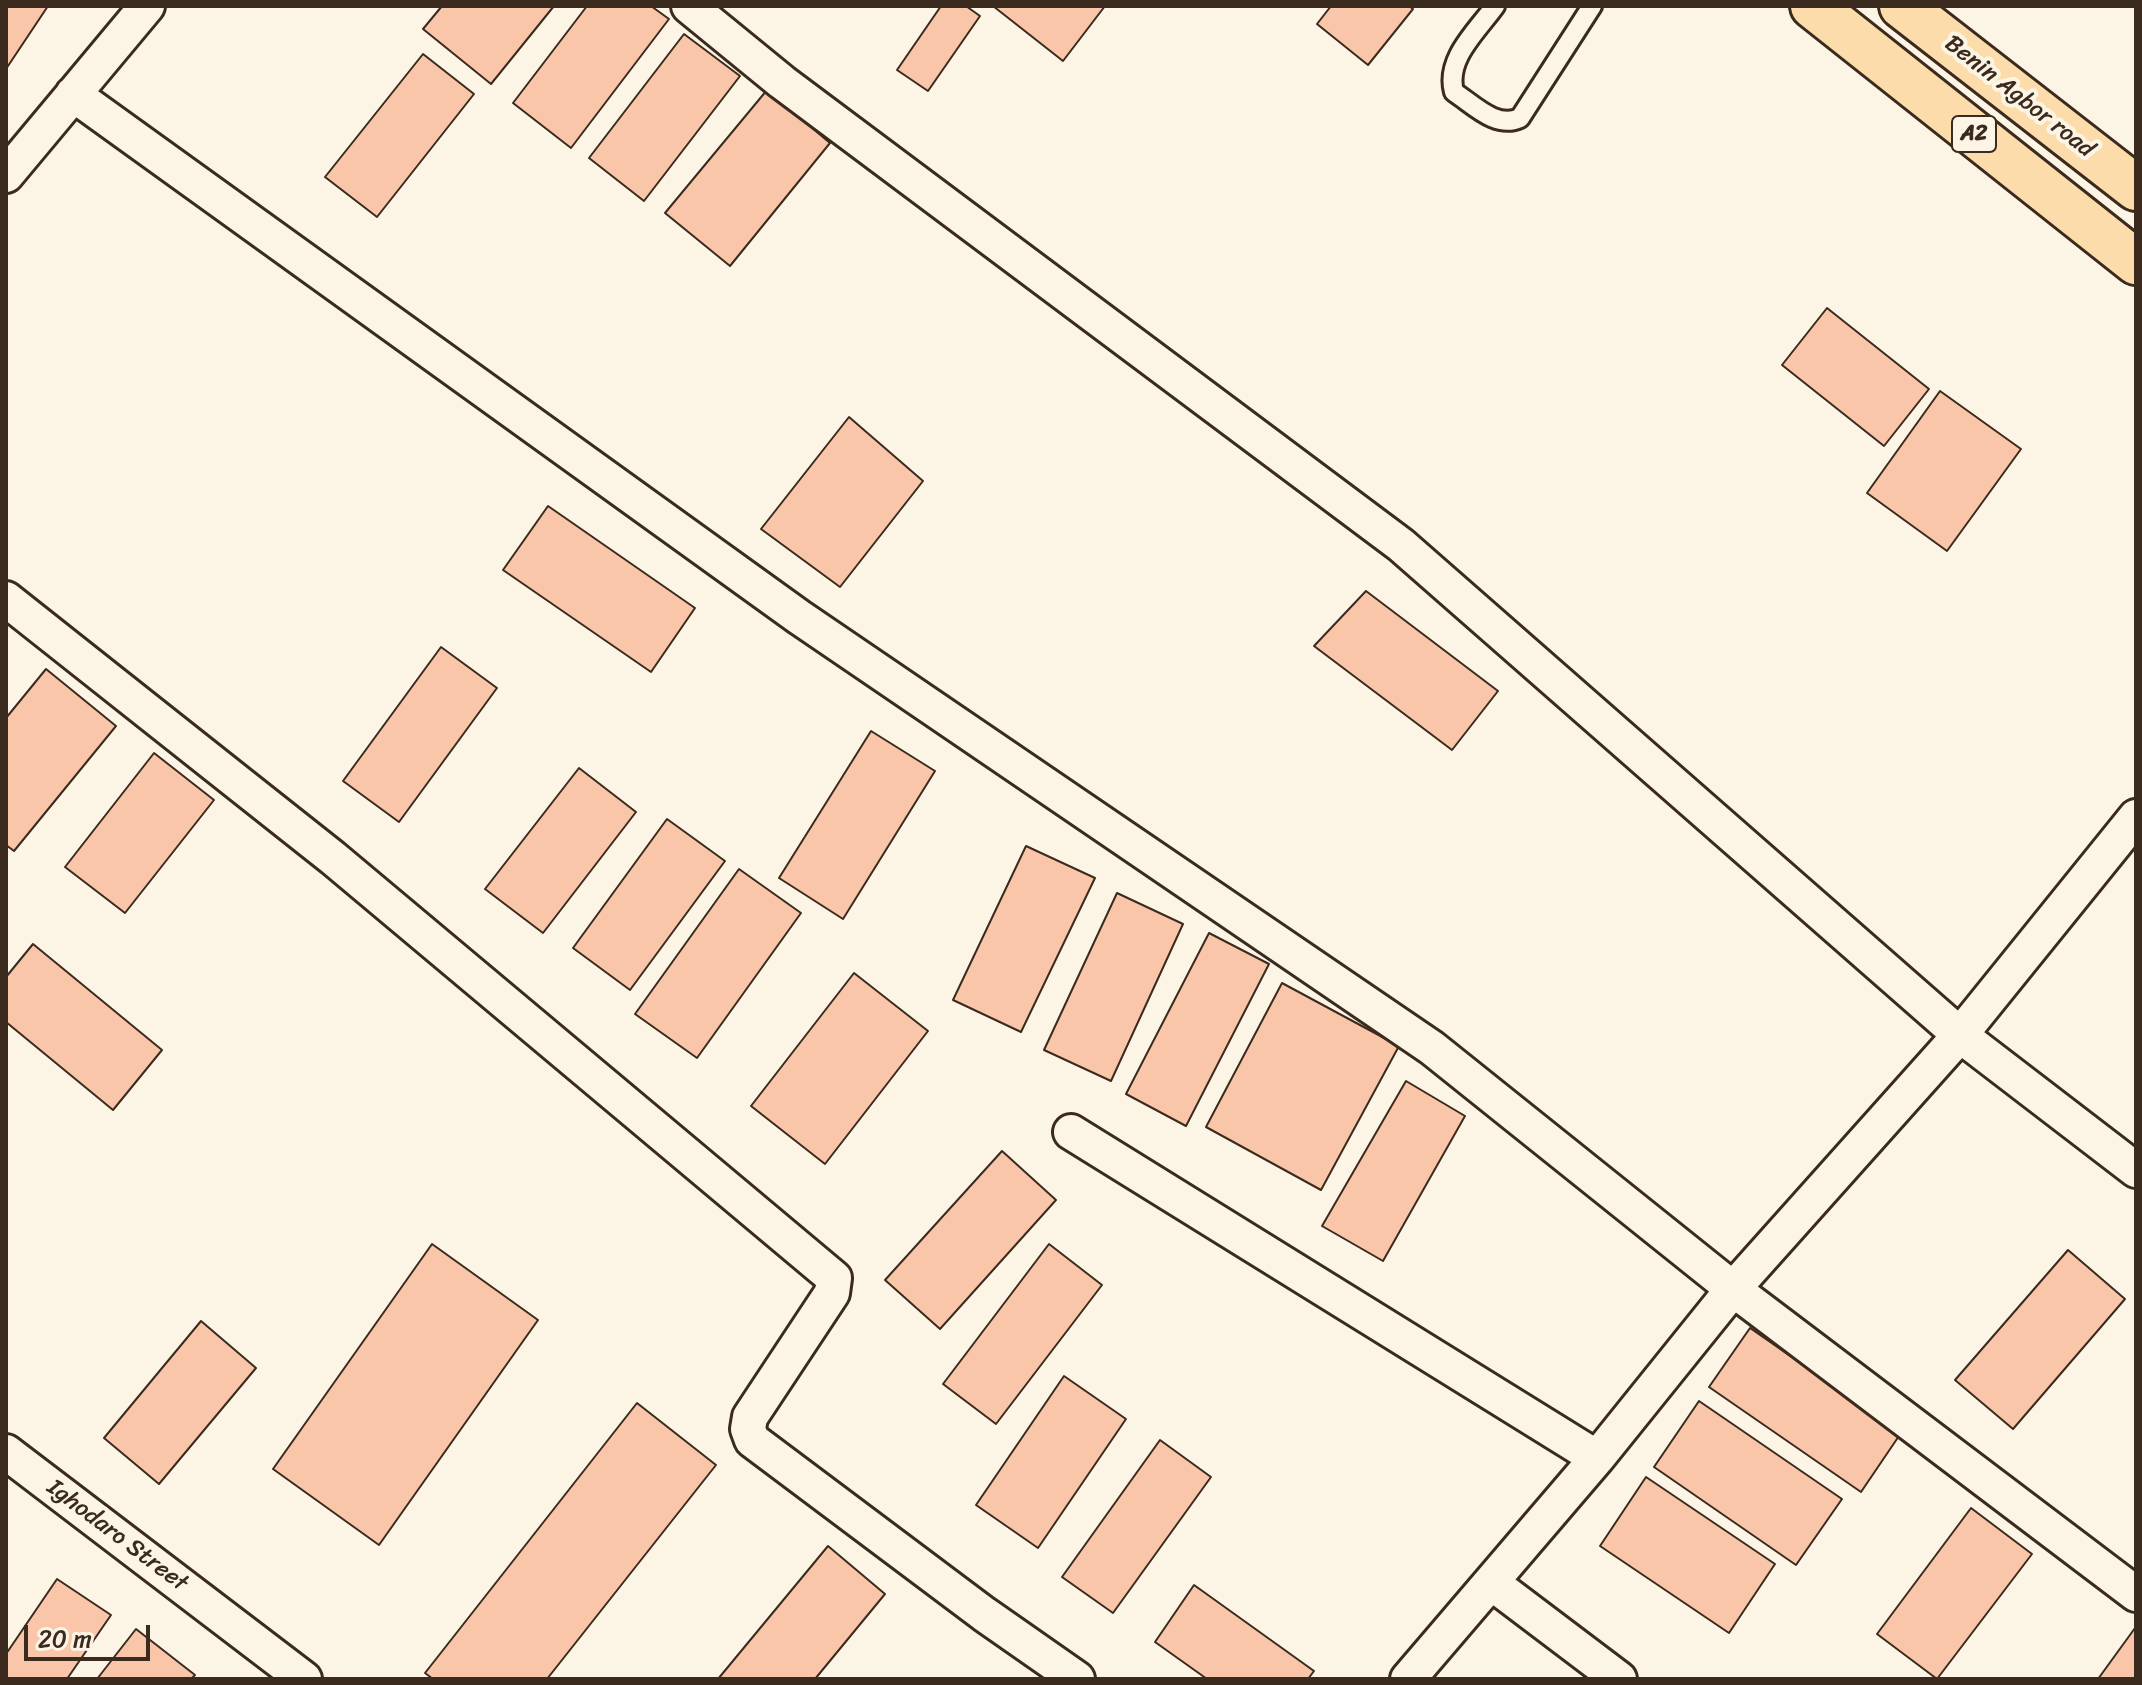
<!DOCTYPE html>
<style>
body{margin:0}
#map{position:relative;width:2142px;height:1685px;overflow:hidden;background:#fcf5e5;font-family:Sriracha,sans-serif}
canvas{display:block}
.frame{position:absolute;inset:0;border:8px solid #3b2a1e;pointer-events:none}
.scale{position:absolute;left:24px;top:1625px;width:126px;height:36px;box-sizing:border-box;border:4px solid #3b2a1e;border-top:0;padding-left:10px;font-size:24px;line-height:28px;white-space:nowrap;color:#3b2a1e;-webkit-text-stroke:6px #fcf5e5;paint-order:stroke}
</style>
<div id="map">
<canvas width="2142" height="1685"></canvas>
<div class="frame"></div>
<div class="scale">20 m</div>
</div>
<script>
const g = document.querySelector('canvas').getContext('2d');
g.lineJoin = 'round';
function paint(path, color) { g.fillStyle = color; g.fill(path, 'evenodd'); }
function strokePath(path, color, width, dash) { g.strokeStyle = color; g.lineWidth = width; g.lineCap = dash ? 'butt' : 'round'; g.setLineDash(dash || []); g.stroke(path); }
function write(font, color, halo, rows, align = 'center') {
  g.font = font + ' Sriracha,sans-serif'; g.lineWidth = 8; g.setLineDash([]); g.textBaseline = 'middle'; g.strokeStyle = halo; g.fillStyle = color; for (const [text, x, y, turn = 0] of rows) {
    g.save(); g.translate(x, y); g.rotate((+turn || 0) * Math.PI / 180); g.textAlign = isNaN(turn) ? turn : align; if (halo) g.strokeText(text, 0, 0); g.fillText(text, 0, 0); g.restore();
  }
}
const building = new Path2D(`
 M6 6H48L6 69Z
 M442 6H554L491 84 423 29Z
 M587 6H651L669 19 571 148 513 103Z
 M941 6H966L980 16 928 91 897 70Z
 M993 6H1105L1063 61Z
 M1331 6H1409L1413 9 1368 65 1317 24Z
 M684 34 740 76 644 201 589 158Z
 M423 54 474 94 377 217 325 177Z
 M767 90 830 143 730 266 665 213Z
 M1827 308 1929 389 1884 446 1782 365Z
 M1940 391 2021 449 1947 551 1867 493Z
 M849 417 923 481 840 587 761 529Z
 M548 506 695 608 651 672 503 570Z
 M1366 591 1498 691 1452 750 1314 646Z
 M441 647 497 688 399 822 343 781Z
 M46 669 116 726 14 851 6 845V718Z
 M871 731 935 771 843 919 779 878Z
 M154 753 214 800 125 913 65 867Z
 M579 768 636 812 543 933 485 889Z
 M667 819 725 861 630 990 573 948Z
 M1026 846 1095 878 1021 1032 953 1000Z
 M739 869 801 913 697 1058 635 1014Z
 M1117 893 1183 924 1111 1081 1044 1050Z
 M1209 933 1269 964 1186 1126 1126 1094Z
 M33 944 162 1050 113 1110 6 1022V977Z
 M854 973 928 1031 825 1164 751 1106Z
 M1282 983 1399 1046 1321 1190 1206 1127Z
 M1406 1081 1465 1116 1383 1261 1322 1226Z
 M1002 1151 1056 1200 940 1329 885 1280Z
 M432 1244 538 1320 379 1545 273 1469Z
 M1049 1244 1102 1285 996 1424 943 1384Z
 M2068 1250 2125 1299 2013 1429 1955 1380Z
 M201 1321 256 1368 159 1484 104 1438Z
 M1750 1328 1901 1433 1861 1492 1709 1387Z
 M1064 1376 1126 1419 1038 1548 976 1505Z
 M1699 1401 1842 1499 1796 1565 1654 1467Z
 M637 1403 716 1465 547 1679H433L425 1673Z
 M1160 1440 1211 1477 1113 1613 1062 1577Z
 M1646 1477 1775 1564 1729 1633 1600 1546Z
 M1971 1508 2032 1554 1937 1679 1877 1634Z
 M828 1546 885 1594 815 1679H718Z
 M57 1579 111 1615 67 1679H6V1654Z
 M1194 1585 1314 1671 1308 1679H1207L1155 1642Z
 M2135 1628 2136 1679H2098Z
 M136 1629 195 1675 191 1679H97Z`);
const lane = new Path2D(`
 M1495 6C1477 31 1445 59 1454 92 1474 105 1496 129 1520 118L1592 6`);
const street = new Path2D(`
 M689 6 782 82 1401 545 1960 1035 2136 1170
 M73 94 799 617 1432 1048 1733 1289 2136 1594
 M6 175 147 6
 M6 599 333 858 834 1278 832 1293 750 1417 748 1429 752 1440 984 1614 1077 1679
 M1071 1132 1597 1458
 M6 1452 304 1679
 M1492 1583 1619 1679
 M1408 1679 1597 1458 1733 1289 1960 1035 2136 817`);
const highway = new Path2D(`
 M1813 6 2136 262
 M1902 6 2136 188`);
const shields = [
 [1974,134,44]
];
const shieldNames = [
 ["A2",1974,134]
];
const streetNames = [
 ["Benin Agbor road",2019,97,38],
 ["Ighodaro Street",117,1536,37]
];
paint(building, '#f9c6a9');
strokePath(building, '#3b2a1e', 2);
strokePath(lane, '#3b2a1e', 24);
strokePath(street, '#3b2a1e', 40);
strokePath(highway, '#3b2a1e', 50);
strokePath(lane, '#fcf5e5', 18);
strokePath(street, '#fcf5e5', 34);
strokePath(highway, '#fddcac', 44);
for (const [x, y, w] of shields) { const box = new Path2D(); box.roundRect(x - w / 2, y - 18, w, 36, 6); g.fillStyle = '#fcf5e5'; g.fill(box); strokePath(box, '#3b2a1e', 2); }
write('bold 22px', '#3b2a1e', null, shieldNames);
write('24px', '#3b2a1e', '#fcf5e5', streetNames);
</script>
